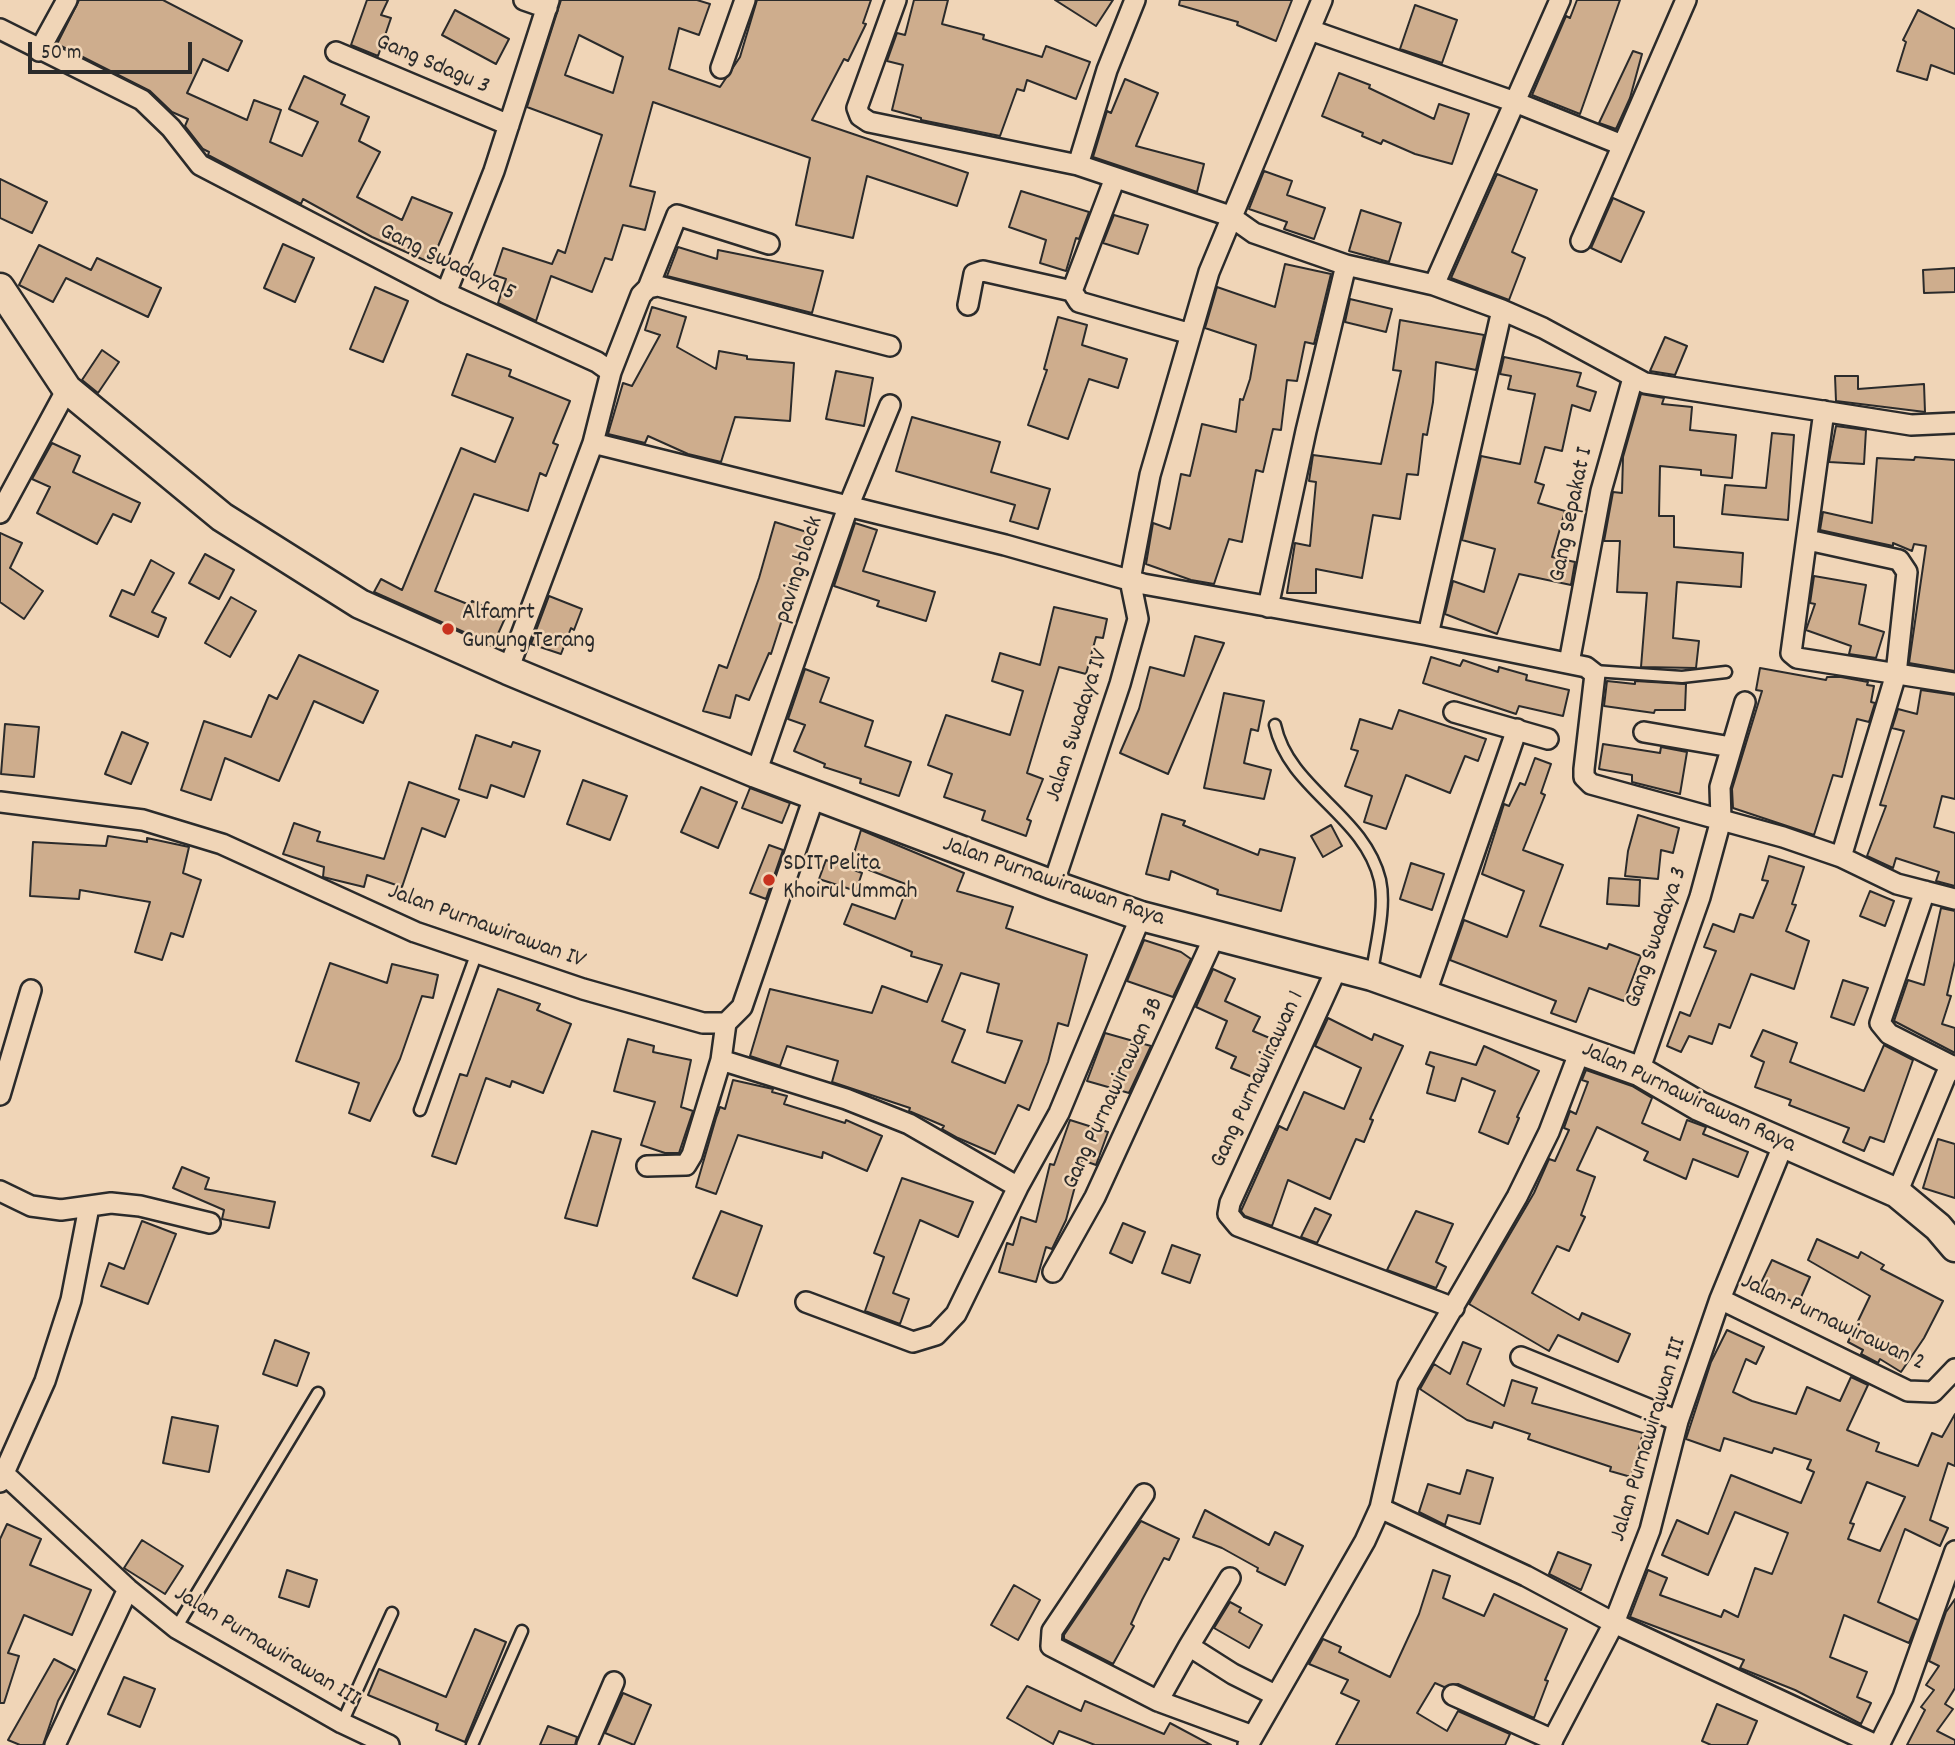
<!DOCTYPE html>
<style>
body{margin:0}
#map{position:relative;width:1955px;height:1745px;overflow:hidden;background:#f0d5b7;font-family:Dekko,sans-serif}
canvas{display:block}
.scale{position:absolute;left:28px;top:42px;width:164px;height:32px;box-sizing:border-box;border:4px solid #2b2b2b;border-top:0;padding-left:9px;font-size:21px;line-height:24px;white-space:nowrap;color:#2b2b2b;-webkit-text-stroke:5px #f0d5b7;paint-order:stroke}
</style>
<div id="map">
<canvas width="1955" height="1745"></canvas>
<div class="scale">50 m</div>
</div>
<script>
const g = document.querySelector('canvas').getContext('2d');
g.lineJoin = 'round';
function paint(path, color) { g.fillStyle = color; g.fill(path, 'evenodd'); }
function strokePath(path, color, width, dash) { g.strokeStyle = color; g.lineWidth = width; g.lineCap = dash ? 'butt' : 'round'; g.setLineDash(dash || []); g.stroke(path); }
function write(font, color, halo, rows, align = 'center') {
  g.font = font + ' Dekko,sans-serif'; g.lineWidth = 5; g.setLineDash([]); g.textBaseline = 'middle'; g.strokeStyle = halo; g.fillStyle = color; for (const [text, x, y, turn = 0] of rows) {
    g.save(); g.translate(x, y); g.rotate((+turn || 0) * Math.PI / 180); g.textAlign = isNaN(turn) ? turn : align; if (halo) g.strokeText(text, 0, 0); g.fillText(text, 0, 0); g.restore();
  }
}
const building = new Path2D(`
 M79 0H163L242 41 228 71 203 59 187 93 247 120 254 100 281 110 270 142 302 156 318 122 289 109 304 76 345 95 341 104 369 117 359 141 380 152 357 197 402 220 412 197 452 213 431 263 372 237 303 199 301 204 208 155 209 152 203 149 185 126 188 119 172 112 150 91 57 44Z
 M367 0H388L381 15 391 18 378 56 351 45Z
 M561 0H697L710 4 699 35 679 28 669 69 720 87 740 57 757 0H871L863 23 866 24 848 61 844 59 812 120 968 173 957 206 867 176 853 238 796 225 810 158 653 102 630 186 655 192 645 230 623 225 612 260 605 258 592 292 551 276 536 321 498 303 506 279 494 275 503 248 552 264 558 250 565 253 602 135 527 107ZM579 35 623 57 613 93 565 75Z
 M914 0H948L942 24 984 35 983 39 1042 57 1046 46 1090 62 1076 99 1027 80 1024 91 1017 89 1000 136 921 120V118L892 110 903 65 887 61 897 33 905 35Z
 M1055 0H1113L1096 26Z
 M1180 0H1292L1276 41 1237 25 1238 22 1179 5Z
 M1577 0H1620L1580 114 1532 95 1566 16 1570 18Z
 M1415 5 1457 20 1442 63 1400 49Z
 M455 10 509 39 496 64 442 35Z
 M1918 10 1955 29V74L1931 65 1927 80 1897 71 1906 42 1903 40Z
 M1633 51 1642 54 1630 98 1616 129 1599 123Z
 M1339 73 1370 85 1369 88 1434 119 1439 104 1469 114 1452 164 1415 154 1383 140 1381 144 1362 136 1363 133 1322 116Z
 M1125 79 1158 93 1136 146 1204 164 1197 192 1093 157 1107 111 1111 113Z
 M1264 171 1292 181 1287 195 1325 208 1314 239 1284 229 1287 222 1249 209Z
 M1497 174 1537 190 1512 252 1525 258 1509 300 1451 278Z
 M0 179 47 202 32 233 0 218Z
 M1021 191 1089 212 1079 239 1076 238 1066 271 1040 263 1046 240 1009 227Z
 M1613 198 1644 212 1621 262 1591 248Z
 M1361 210 1401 223 1389 262 1349 251Z
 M1114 215 1148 225 1138 254 1103 243Z
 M283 244 314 258 295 302 264 288Z
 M39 245 91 270 97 258 161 288 148 317 66 278 53 302 19 285Z
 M678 247 717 259 718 250 823 271 812 313 667 276Z
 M1285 264 1331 274 1314 344 1305 342 1297 381 1287 380 1281 430 1273 429 1263 472 1256 470 1242 542 1229 539 1214 584 1191 580 1146 564 1153 523 1170 529 1181 474 1190 476 1202 424 1236 432 1240 399 1243 400 1250 379 1256 345 1205 328 1217 287 1275 307Z
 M1955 268V292L1924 293 1923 270Z
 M375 287 408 301 383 362 350 349Z
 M1350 299 1392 309 1386 332 1345 322Z
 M652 307 686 317 677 347 716 369 719 351 747 356V359L794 363 790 421 735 417 721 462 688 454 648 436 645 443 608 434 623 383 632 386 660 335 645 330Z
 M1058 317 1087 325 1082 345 1127 359 1118 388 1089 379 1068 439 1028 425 1047 370 1044 369Z
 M1400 320 1484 335 1476 370 1436 362 1433 402 1427 435 1423 434 1418 475 1407 474 1400 519 1373 515 1362 578 1316 569V593H1287L1295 543 1310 546 1316 482 1309 481 1313 455 1381 464 1401 371 1393 370Z
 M1665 337 1687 346 1675 375 1650 371Z
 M102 350 119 362 98 393 82 380Z
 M467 354 511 370 509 376 570 401 553 443 558 445 546 476 540 473 528 511 474 494 435 591 470 605 472 601 506 616 493 645 374 592 381 579 402 590 461 448 495 462 513 418 452 395Z
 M1504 357 1581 373 1577 386 1596 392 1590 411 1572 405 1562 451 1545 447 1535 482 1544 485 1538 503 1565 511 1552 557 1575 562 1571 585 1519 574 1497 634 1445 614 1453 581 1484 592 1495 549 1462 540 1481 456 1520 464 1535 394 1508 389 1511 376 1500 374Z
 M836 371 873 378 864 426 826 419Z
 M1835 376H1858V389L1924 384 1925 412 1836 401Z
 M1641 394 1664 398 1662 404 1692 407 1690 430 1736 435 1732 478 1701 475V470L1660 466 1659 516H1674V547L1743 553 1741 587 1677 582 1673 638 1699 641 1696 668 1641 667 1647 593 1617 592 1620 541H1604L1613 492 1622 493 1623 457Z
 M912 417 1000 442 991 472 1050 489 1038 529 1010 521 1015 505 896 471Z
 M1836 426 1866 430 1864 464 1829 462Z
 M1772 433 1794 435 1788 520 1722 514 1725 485 1766 488Z
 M52 443 80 456 73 472 140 503 131 522 113 514 97 544 37 513 50 487 32 479Z
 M1915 457 1955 460V671L1909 663 1926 546 1914 544 1912 551 1893 543V546L1820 530 1823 512 1872 523 1877 458 1914 460Z
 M775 522 810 533 771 654 769 653 749 700 736 695 730 718 703 711 719 665 727 668 759 578Z
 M855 523 877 530 863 571 935 592 926 621 877 606 879 601 834 586Z
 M0 533 22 543 10 568 43 591 24 619 0 602Z
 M205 554 234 570 219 599 189 583Z
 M151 560 174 573 152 612 166 618 158 637 110 616 122 590 134 595Z
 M1814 576 1866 585 1859 624 1884 632 1876 658 1849 654 1851 646 1806 630 1815 604 1810 603Z
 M549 596 582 609 574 630 571 628 561 654 531 644Z
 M231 597 256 611 230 657 205 643Z
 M1054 607 1107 619 1103 638 1096 637 1086 674 1059 667 1027 773 1043 779 1027 819 1031 821 1026 836 982 820 985 811 944 797 952 774 928 765 946 715 1010 735 1023 691 992 681 1000 653 1040 665Z
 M1195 636 1224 643 1168 774 1120 753 1139 709 1150 667 1184 676Z
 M299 655 378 691 363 723 314 701 279 781 225 758 211 800 181 790 204 721 251 737 269 695 277 699Z
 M1431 657 1460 666 1463 660 1498 672 1499 667 1527 675 1526 680 1569 690 1563 716 1519 706 1516 714 1423 683Z
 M1760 668 1826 680 1827 677H1841L1868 682 1867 685 1874 686 1871 702 1875 703 1869 722 1857 719 1842 777 1833 775 1814 835 1733 808 1732 789 1762 691 1756 690Z
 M805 669 829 678 820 702 873 721 865 746 911 762 899 796 860 783 861 779 824 767 825 764 794 751 805 725 788 719Z
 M1607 681 1635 684V681L1686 684 1685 710H1655L1654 713 1604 706Z
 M1921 690 1955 695V799L1942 796 1934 827 1955 833V886L1936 881 1939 872 1896 858 1893 868 1867 856 1886 806 1880 805 1904 731 1892 728 1898 709 1917 714Z
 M1224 693 1264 701 1258 731 1251 729 1244 763 1271 770 1264 799 1204 788Z
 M1399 710 1486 739 1478 761 1465 756 1450 793 1406 775 1386 829 1364 822 1372 796 1345 786 1358 751 1351 749 1360 719 1392 729Z
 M5 724 39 727 34 777 1 774Z
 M122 732 148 743 131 784 105 774Z
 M476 735 511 747 513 742 540 751 524 797 491 785 487 798 459 789Z
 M1603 744 1660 753 1661 747 1687 752 1680 794 1632 782V775L1599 769Z
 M1535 758 1551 764 1541 793 1545 795 1523 850 1563 865 1540 926 1607 949 1609 944 1641 956 1624 1001 1589 988 1576 1022 1551 1013 1556 1001 1450 960 1464 920 1507 937 1524 891 1482 874 1504 804 1509 806 1520 783 1525 785Z
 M583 780 627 796 610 840 567 824Z
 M409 782 459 800 445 837 422 828 402 887 367 875 364 887 323 877 324 867 283 854 294 823 320 832 317 841 384 859Z
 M701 787 737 802 718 848 681 832Z
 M750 788 790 803 782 823 742 808Z
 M1162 814 1185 821 1183 825 1258 855 1260 849 1295 858 1281 911 1217 894 1218 890 1171 871 1169 880 1146 874Z
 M1638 815 1679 828 1673 853 1661 850 1658 879 1625 876 1628 851Z
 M1331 825 1342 846 1323 857 1311 836Z
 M861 830 964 873 957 891 1013 907 1006 928 1087 955 1068 1026 1058 1023 1048 1062 1029 1110 1018 1105 995 1154 958 1138 942 1129 944 1126 909 1111 910 1108 832 1082 838 1061 787 1046 780 1066 750 1056 770 989 872 1013 882 986 927 1002 942 965 911 956 912 952 844 924 852 904 895 919 908 885 851 863ZM961 973 999 984 987 1032 1022 1041 1005 1083 952 1062 965 1030 942 1021Z
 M108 836 147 842V838L189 847 183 873 201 880 183 937 171 933 162 960 135 952 150 902 80 890 79 899 30 896 33 842 106 846Z
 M769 845 783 850 766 899 750 893Z
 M1769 856 1804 867 1792 904 1796 905 1786 931 1809 941 1794 989 1751 974 1730 1028 1719 1024 1712 1044 1689 1036 1681 1052 1667 1046 1680 1012 1690 1016 1716 951 1704 947 1713 924 1734 932 1740 914 1753 918 1768 881 1762 880Z
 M826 860 862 873 856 891 819 879Z
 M1411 863 1444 874 1432 910 1400 899Z
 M1609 878 1640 880 1639 906 1607 904Z
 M1870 891 1894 901 1885 926 1860 916Z
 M1941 908 1955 911V961L1947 995 1951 996 1942 1024 1955 1028V1053L1894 1021 1908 980 1924 985Z
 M1144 940 1181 952 1191 959 1173 997 1127 981Z
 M330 963 387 983 392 964 438 975 433 998 422 996 400 1059 370 1121 349 1113 359 1083 296 1061Z
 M1213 969 1235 979 1225 1001 1260 1017 1253 1031 1279 1042 1262 1081 1231 1068 1236 1057 1216 1048 1227 1021 1196 1007Z
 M1843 980 1868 988 1854 1025 1831 1017Z
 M498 989 540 1004 537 1010 571 1024 543 1093 512 1081 510 1087 486 1078 456 1164 432 1156 460 1074 467 1076Z
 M1328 1018 1372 1040 1374 1034 1403 1046 1370 1119 1373 1120 1364 1142 1356 1139 1330 1199 1288 1180 1272 1226 1245 1216 1241 1211 1279 1126 1287 1130 1304 1092 1344 1109 1361 1068 1315 1046Z
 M1763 1030 1797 1043 1790 1062 1864 1091 1884 1045 1913 1060 1884 1142 1870 1137 1864 1151 1843 1142 1849 1128 1789 1105 1791 1100 1755 1087 1764 1062 1751 1056Z
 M1105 1033 1151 1046 1129 1093 1087 1081Z
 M628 1039 654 1046 653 1052 691 1060 681 1107 693 1111 679 1153H665L641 1145 655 1102 614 1091Z
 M1484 1046 1539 1071 1517 1117 1519 1118 1508 1144 1479 1132 1495 1091 1462 1078 1455 1101 1427 1093 1434 1067 1426 1064 1430 1052 1476 1065Z
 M1586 1070 1632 1086 1652 1098 1642 1123 1680 1140 1687 1120 1706 1127 1703 1134 1748 1152 1738 1177 1693 1159 1686 1179 1644 1160 1648 1152 1597 1127 1577 1170 1595 1177 1581 1215 1585 1217 1569 1251 1557 1246 1532 1293 1579 1320 1582 1313 1630 1334 1618 1362 1558 1335 1549 1351 1469 1304 1534 1193 1549 1159 1555 1161 1569 1130 1564 1128 1570 1111 1576 1114 1588 1082 1582 1080Z
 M733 1080 773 1089 772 1092 787 1096 784 1104 845 1123 846 1120 882 1136 867 1171 823 1152 822 1158 738 1135 716 1194 696 1187 716 1118 720 1107 725 1109Z
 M1070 1120 1108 1132 1096 1165 1082 1160 1066 1220 1052 1249 1046 1247 1036 1282 999 1272 1007 1243 1013 1245 1021 1217 1036 1222 1050 1164 1054 1165Z
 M592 1131 621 1139 597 1226 565 1218Z
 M1938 1139 1955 1144V1198L1923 1188Z
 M182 1167 209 1178 205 1189 275 1202 269 1228 222 1219 224 1210 173 1188Z
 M902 1178 973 1202 958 1237 920 1220 893 1293 909 1299 900 1324 865 1311 884 1257 874 1253Z
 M1315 1208 1331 1215 1317 1243 1301 1237Z
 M721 1211 762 1226 737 1296 693 1278Z
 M1416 1211 1453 1224 1436 1262 1446 1267 1436 1288 1387 1270Z
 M142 1221 176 1234 148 1304 101 1286 109 1263 124 1269Z
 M1123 1223 1145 1232 1132 1263 1110 1253Z
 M1817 1239 1858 1258 1861 1252 1884 1265 1881 1269 1943 1301 1924 1338 1901 1372 1880 1359 1878 1363 1861 1354 1863 1350 1848 1342 1870 1296 1808 1260Z
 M1172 1245 1200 1255 1190 1283 1162 1273Z
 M1772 1260 1810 1277 1798 1304 1759 1287Z
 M1727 1330 1764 1347 1756 1364 1746 1359 1733 1392 1752 1401 1796 1414 1807 1387 1840 1401 1851 1377 1868 1385 1847 1430 1879 1443 1876 1451 1918 1466 1932 1433 1942 1437 1955 1414V1466L1948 1463 1930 1520 1948 1528 1940 1546 1905 1529 1878 1602 1918 1620 1909 1643 1844 1615 1830 1657 1867 1672 1857 1697 1871 1703 1861 1724 1795 1690 1740 1668 1744 1660 1630 1617 1648 1570 1667 1578 1660 1595 1721 1617 1724 1610 1738 1617 1755 1568 1772 1574 1788 1533 1735 1512 1708 1575 1662 1555 1677 1520 1708 1534 1731 1475 1801 1503 1814 1472 1807 1469 1811 1460 1774 1448 1772 1453 1724 1438 1720 1451 1686 1439 1711 1362ZM1867 1482 1905 1497 1880 1551 1848 1539 1854 1524 1850 1523Z
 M275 1340 309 1353 297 1386 263 1374Z
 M1463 1342 1481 1349 1467 1384 1504 1406 1512 1380 1537 1388 1532 1403 1643 1433 1631 1477 1610 1471 1611 1467 1528 1439 1530 1434 1494 1422 1492 1428 1467 1420 1420 1389 1434 1364 1450 1374Z
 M172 1417 218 1426 209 1472 163 1463Z
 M1467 1470 1493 1478 1480 1524 1448 1515 1445 1525 1419 1512 1428 1484 1460 1494Z
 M1205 1510 1269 1545 1275 1532 1303 1546 1285 1585 1257 1571 1258 1568 1222 1548 1193 1537Z
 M1141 1521 1179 1539 1169 1560 1164 1558 1142 1600 1131 1624 1134 1626 1113 1664 1064 1639V1635Z
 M7 1524 41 1539 30 1565 91 1590 72 1635 24 1615 8 1653 19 1656 4 1703H0V1539Z
 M142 1540 183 1566 165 1594 124 1568Z
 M1558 1552 1591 1565 1581 1590 1549 1574Z
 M287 1570 317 1580 309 1607 279 1597Z
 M1433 1570 1450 1576 1443 1598 1484 1616 1494 1594 1567 1629 1545 1680 1548 1681 1534 1718 1458 1684 1444 1687 1435 1683 1417 1713 1447 1731 1458 1711 1510 1734 1505 1745H1336L1359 1701 1341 1693 1348 1680 1309 1664 1323 1639 1341 1647 1339 1652 1390 1677 1419 1614Z
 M1014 1585 1040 1600 1018 1640 991 1625Z
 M1955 1599V1688L1945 1704 1953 1709 1937 1731 1955 1740V1745H1907L1925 1710 1921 1707 1934 1690 1926 1685 1939 1666 1929 1661 1946 1612Z
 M1230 1602 1241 1608 1239 1612 1262 1625 1249 1648 1214 1628Z
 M475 1629 506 1642 465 1742 436 1730 438 1724 368 1695 379 1669 446 1697Z
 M54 1659 75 1670 58 1701 43 1745H20L8 1740Z
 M124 1677 155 1689 140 1727 108 1714Z
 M1027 1686 1081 1711 1085 1701 1164 1734 1170 1723 1211 1745H1095L1059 1731 1053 1744 1007 1718Z
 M623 1693 651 1705 634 1745 605 1733Z
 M1717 1704 1757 1721 1747 1745H1711L1702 1741Z
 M548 1726 577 1737 575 1745H540Z`);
const lane = new Path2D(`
 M1594 671 1682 677 1726 672
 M1275 725C1289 790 1364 814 1380 880 1386 908 1376 944 1372 972
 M420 1110 476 955
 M176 1628 318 1393
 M342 1723 392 1613
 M472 1745 522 1631`);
const street = new Path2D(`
 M524 0 547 8
 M896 0 857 108 860 116 869 122 1078 165 1230 216 1254 233 1346 265 1434 285 1502 310 1543 328 1645 383 1911 425 1955 423
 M0 29 142 100 171 128 200 165 446 293 597 362 611 372 593 443 508 670
 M1310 30 1515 102 1622 145
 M39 51 67 0
 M336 52 509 125
 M721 68 745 0
 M1078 165 1107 70 1135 0
 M1115 178 1072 291 1079 302 1191 334
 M1581 241 1686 0
 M1434 285 1560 0
 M648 288 658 286 890 346
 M446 293 494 171 549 0
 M968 305 974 274 983 271 1072 291
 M611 372 641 295 648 288 677 215 769 244
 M1824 411 1791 653 1797 658 1955 683
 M593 443 1005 545 1143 584 1428 635 1586 667 1595 674 1584 769V777L1591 784 1783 837 1841 857 1897 884 1955 899
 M0 513 67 389
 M1808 540 1899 560 1907 572 1896 674 1841 857
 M1268 607 1306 431 1346 265
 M1428 635 1502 310
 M1569 663 1601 491 1633 378
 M1454 712 1548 739
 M1644 732 1731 747
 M756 773 848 507 890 405
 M0 802 143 820 222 844 415 932 583 989 703 1023H726L742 1007 814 797
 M1053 885 1120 684 1138 619 1130 580 1150 475 1209 272 1322 0
 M1925 891 1880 1023 1889 1034 1952 1066
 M1337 968 1230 1203 1228 1214 1238 1226 1454 1308
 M1426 993 1517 729
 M721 1060 846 1099 909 1124 1018 1187
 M1639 1071 1700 897 1721 820 1720 787 1745 702
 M0 1095 31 990
 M647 1166 686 1165 692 1155 721 1060 726 1023
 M0 1191 31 1206 61 1210 111 1203 140 1206 210 1223
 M1897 1193 1946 1075 1955 1066
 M1053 1272 1095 1197 1215 935
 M1720 1299 1908 1391 1933 1392 1955 1369
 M806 1302 913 1342 936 1335 956 1314 1018 1187 1059 1113 1141 916
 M1521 1357 1678 1421
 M0 1470 128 1589 176 1628 342 1723 389 1745
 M0 1482 45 1381 71 1300 89 1207
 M1144 1494 1052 1631 1051 1646 1158 1701 1253 1736
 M1380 1508 1526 1576 1614 1623 1876 1745
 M1230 1578 1189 1646 1233 1674 1275 1695
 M1453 1695 1553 1740
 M1158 1701 1189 1646
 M55 1745 128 1589
 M587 1745 614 1682
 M1248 1745 1365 1541 1380 1508 1408 1385 1517 1197 1549 1132 1581 1048
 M1550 1745 1614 1623 1650 1530 1678 1421 1720 1299 1784 1143
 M1879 1745 1903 1697 1955 1551`);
const secondary = new Path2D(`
 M0 288 67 389 222 517 360 604 508 670 756 773 1053 885 1141 916 1372 976 1639 1071 1699 1106 1897 1193 1938 1227 1955 1247`);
const markers = [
 [448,629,7,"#c8321e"],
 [769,880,7,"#c8321e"]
];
const streetNames = [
 ["Gang Sdagu 3",432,66,23],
 ["Gang Swadaya 5",447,264,26],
 ["Gang Sepakat I",1573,515,-78],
 ["paving block",801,570,-72],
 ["Jalan Swadaya IV",1079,726,-72],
 ["Jalan Purnawirawan Raya",1053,883,19],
 ["Jalan Purnawirawan IV",486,928,20],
 ["Gang Swadaya 3",1658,938,-71],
 ["Gang Purnawirawan 1",1259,1080,-65],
 ["Gang Purnawirawan 3B",1115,1094,-65],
 ["Jalan Purnawirawan Raya",1688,1099,25],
 ["Jalan Purnawirawan 2",1832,1324,25],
 ["Jalan Purnawirawan III",1650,1440,-73],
 ["Jalan Purnawirawan III",266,1648,31]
];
const poiNames = [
 ["Alfamrt",462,615],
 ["Gunung Terang",462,643],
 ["SDIT Pelita",783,866],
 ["Khoirul Ummah",783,894]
];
paint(building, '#cead8d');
strokePath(building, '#2b2b2b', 2);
strokePath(lane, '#2b2b2b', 15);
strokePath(street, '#2b2b2b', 24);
strokePath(secondary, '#2b2b2b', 33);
strokePath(lane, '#f0d5b7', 10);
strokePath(street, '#f0d5b7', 19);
strokePath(secondary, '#f0d5b7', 28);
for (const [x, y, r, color] of markers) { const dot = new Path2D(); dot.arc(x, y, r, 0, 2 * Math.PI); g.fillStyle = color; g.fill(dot); strokePath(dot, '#f0d5b7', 2.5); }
write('24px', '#2b2b2b', '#f0d5b7', streetNames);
write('24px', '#2b2b2b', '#f0d5b7', poiNames, 'left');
</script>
